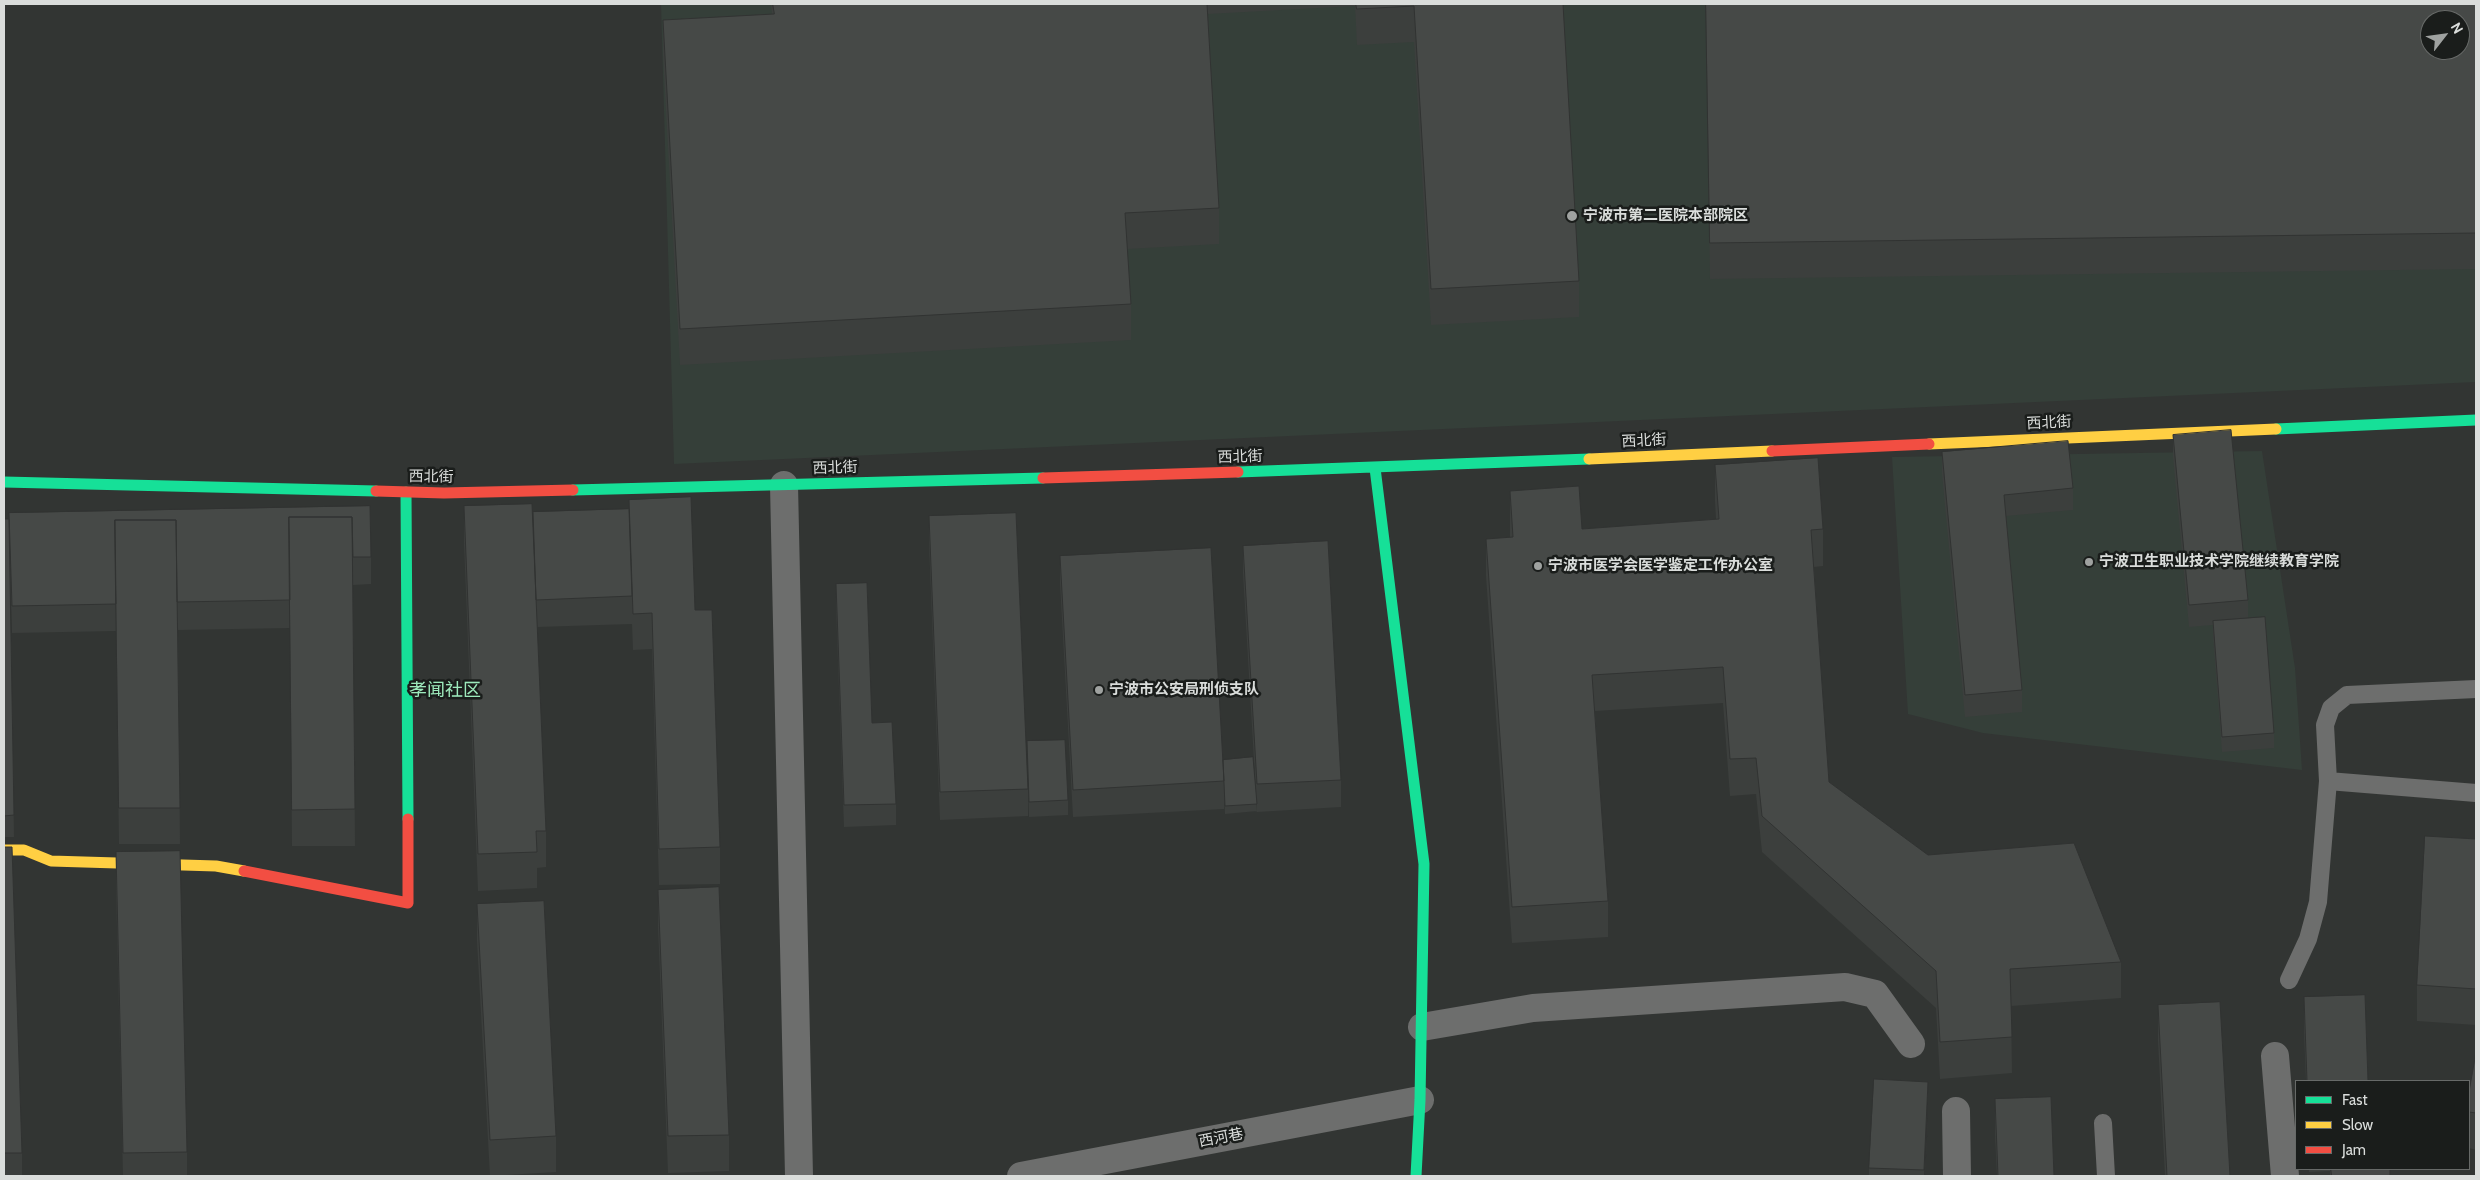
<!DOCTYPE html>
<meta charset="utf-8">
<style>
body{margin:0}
#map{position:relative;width:2480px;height:1180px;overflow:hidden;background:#323533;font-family:Cabin,sans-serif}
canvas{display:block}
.frame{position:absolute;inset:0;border:5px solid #dadddb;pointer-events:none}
.legend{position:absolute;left:2295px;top:1080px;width:175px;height:90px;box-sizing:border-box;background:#1a1d1b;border:1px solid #676a68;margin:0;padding:6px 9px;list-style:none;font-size:15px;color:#dadddb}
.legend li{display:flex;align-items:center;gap:10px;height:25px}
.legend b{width:25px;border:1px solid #676a68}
.north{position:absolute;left:2420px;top:10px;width:50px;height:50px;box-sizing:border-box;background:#1a1d1b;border:1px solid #676a68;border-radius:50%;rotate:60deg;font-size:14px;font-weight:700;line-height:20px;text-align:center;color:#dadddb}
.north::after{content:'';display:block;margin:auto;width:18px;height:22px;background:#9fa2a0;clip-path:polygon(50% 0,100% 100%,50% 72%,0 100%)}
</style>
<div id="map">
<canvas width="2480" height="1180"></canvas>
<div class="frame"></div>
<ul class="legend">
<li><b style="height:6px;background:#16e098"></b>Fast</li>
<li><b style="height:6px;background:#ffcf43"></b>Slow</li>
<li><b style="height:6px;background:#f24e42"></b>Jam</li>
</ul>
<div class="north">N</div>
</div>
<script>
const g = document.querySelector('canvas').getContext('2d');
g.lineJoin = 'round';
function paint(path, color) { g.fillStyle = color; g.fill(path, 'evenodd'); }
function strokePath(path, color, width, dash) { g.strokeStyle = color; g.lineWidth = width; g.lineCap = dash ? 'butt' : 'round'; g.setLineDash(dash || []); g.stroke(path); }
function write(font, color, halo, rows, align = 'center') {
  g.font = font + ' Cabin,"Noto Sans SC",sans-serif'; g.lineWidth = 5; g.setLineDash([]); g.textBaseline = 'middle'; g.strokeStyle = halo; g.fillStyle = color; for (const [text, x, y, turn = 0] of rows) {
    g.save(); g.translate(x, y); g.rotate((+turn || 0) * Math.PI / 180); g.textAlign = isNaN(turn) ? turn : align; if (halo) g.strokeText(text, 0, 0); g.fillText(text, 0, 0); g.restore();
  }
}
const built = new Path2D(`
 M661 4H2476V382L674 464ZM2430 20H2460V50H2430Z
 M2262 451 2295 668 2302 770 1983 733 1908 714 1892 457Z`);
const lane = new Path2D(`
 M2328 781 2476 793
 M2289 980 2308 939 2318 902 2328 781 2325 725 2331 708 2347 695 2476 689
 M2103 1123 2106 1176`);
const street = new Path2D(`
 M784 485 799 1176
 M1422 1027 1533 1008 1845 987 1875 994 1911 1044
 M2275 1056 2285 1176
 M1956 1111 1957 1176
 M1021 1176 1420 1100`);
const fast = new Path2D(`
 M2276 429 2476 420
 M1375 468 1424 864 1420 1100 1416 1176
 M1238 472 1589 459
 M4 482 376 491
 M573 490 1043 478
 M406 492 408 819`);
const slow = new Path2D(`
 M1929 444 2276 429
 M1589 459 1772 451
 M4 850H24L51 861 216 866 244 871`);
const jam = new Path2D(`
 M1772 451 1929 444
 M1043 478 1238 472
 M376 491 444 493 573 490
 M244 871 408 903V819`);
const wall = new Path2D(`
 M771 4H1563L1579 281V317L1431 325 1414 42 1357 45 1355 6 1208 14 1219 208V244L1127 249 1131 304V340L680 365 663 56V20L772 14Z
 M1706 4H2476V269L1710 279Z
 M2173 435 2248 600V618L2274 733V748L2222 752 2213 636V625L2189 627 2173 457Z
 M1942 452 2073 488V510L2006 516 2022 690V712L1965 717 1942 474Z
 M1715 465 1823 529V566L1814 567 1829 782 1928 855 2121 962V998L2011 1006 2012 1073 1940 1079 1936 1008 1762 852 1756 794 1730 796 1723 703 1595 711 1608 901V937L1512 943 1486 576V539L1510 538V491L1582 529 1716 519 1715 501Z
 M464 506 533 512 695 610 720 847V884L659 885 652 649 633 650 632 624 537 627 546 831V867L537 868V888L478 891 464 543Z
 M929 516 1028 789V816L940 820 929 544Z
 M4 519 371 557V584L353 585 355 846H292L290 628 178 630 180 844H119L116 631 12 633 10 568 14 837H4Z
 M1243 546 1341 780V807L1257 812 1243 573Z
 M1060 556 1223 760 1257 804V811L1225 814 1224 793V809L1073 817 1060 583Z
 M836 584 872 723 896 804V825L844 827 836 606Z
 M1027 741 1068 800V815L1029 817Z
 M2476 839V1025L2417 1021V985Z
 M4 847 22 1153V1176H4Z
 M116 852 187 1152V1176H123L116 888Z
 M658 890 729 1135V1171L668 1173 658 926Z
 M477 904 556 1136V1172L490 1176 477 941Z
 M2304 997 2368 1081H2306L2304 1033Z
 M2158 1005 2230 1176H2165L2158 1041Z
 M2476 1053V1150L2469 1148V1092Z
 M1995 1099 2054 1176H1997L1995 1135Z
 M1928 1118 1925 1176H1869V1168Z
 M2309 1169H2390V1176H2330V1171L2309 1172Z`);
const shadedWall = new Path2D(`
 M1928 1082V1118L1925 1176H1924Z`);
const building = new Path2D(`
 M773 4H1207L1219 208 1125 213 1131 304 680 329 663 20 774 14Z
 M1356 4H1563L1579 281 1431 289 1414 6 1357 9Z
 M1706 4H2476V233L1710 243ZM2430 20H2460V50H2430Z
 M2231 430 2248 600 2189 605 2173 435Z
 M2068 441 2073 488 2004 495 2022 690 1965 695 1942 452Z
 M1818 458 1823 529 1811 530 1829 782 1928 855 2074 843 2121 962 2010 969 2012 1037 1940 1042 1936 971 1762 816 1756 758 1730 759 1723 667 1592 675 1608 901 1512 907 1486 539 1513 537 1510 491 1579 486 1582 529 1719 519 1715 465Z
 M691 497 695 610H712L720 847 659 849 652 613 633 614 629 500Z
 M532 504 546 831H536L537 852 478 854 464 506Z
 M370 506 371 557H353L352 517H289L290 600 177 602 176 520H115L116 604 12 606 9 513Z
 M629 509 632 596 536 600 533 512Z
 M1016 513 1028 789 940 792 929 516Z
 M289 517H352L355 809 292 810Z
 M4 519H9L14 815 4 816Z
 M115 520H176L180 808H119Z
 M1328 541 1341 780 1257 784 1243 546Z
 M1211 548 1224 781 1073 790 1060 556Z
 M867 583 872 723 892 722 896 804 844 805 836 584Z
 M2265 617 2274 733 2222 737 2213 621Z
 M1065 740 1068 800 1029 802 1027 741Z
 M1253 757 1257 804 1225 806 1223 760Z
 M2425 836 2476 839V989L2417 985Z
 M4 847H12L22 1153H4Z
 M180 851 187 1152 123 1153 116 852Z
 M719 887 729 1135 668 1136 658 890Z
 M544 901 556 1136 490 1140 477 904Z
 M2365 995 2368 1081H2307L2304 997Z
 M2220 1002 2230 1176H2167L2158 1005Z
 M2476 1053V1113L2469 1112V1092Z
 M1874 1079 1928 1082 1924 1170 1869 1168Z
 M2051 1097 2054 1176H1998L1995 1099Z
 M2331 1169H2390V1176H2332Z`);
const markers = [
 [1572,216,6,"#9fa2a0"],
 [2089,562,5,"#9fa2a0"],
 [1538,566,5,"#9fa2a0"],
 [1099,690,5,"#9fa2a0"]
];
const poiNames = [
 ["宁波市第二医院本部院区",1583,216],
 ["宁波卫生职业技术学院继续教育学院",2099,562],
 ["宁波市医学会医学鉴定工作办公室",1548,566],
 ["宁波市公安局刑侦支队",1109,690]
];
const streetNames = [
 ["西北街",2049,423,-3],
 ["西北街",1644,441,-3],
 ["西北街",1240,457,-2],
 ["西北街",835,468,-2],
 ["西北街",431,477,1],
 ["西河巷",1221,1138,-11]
];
const quarterNames = [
 ["孝闻社区",445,691]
];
paint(built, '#353f39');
strokePath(lane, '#6d6e6d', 18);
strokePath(street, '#6d6e6d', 28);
strokePath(fast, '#16e098', 11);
strokePath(slow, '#ffcf43', 11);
strokePath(jam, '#f24e42', 11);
paint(wall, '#3c3f3d');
paint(shadedWall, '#313332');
paint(building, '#464947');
strokePath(building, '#313332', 1);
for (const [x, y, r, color] of markers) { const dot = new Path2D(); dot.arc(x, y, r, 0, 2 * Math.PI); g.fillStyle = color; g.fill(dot); strokePath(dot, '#1a1d1b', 2); }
write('bold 15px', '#dadddb', '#1a1d1b', poiNames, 'left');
write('15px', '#dadddb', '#1a1d1b', streetNames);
write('18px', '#9deabc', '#1a1d1b', quarterNames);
</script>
